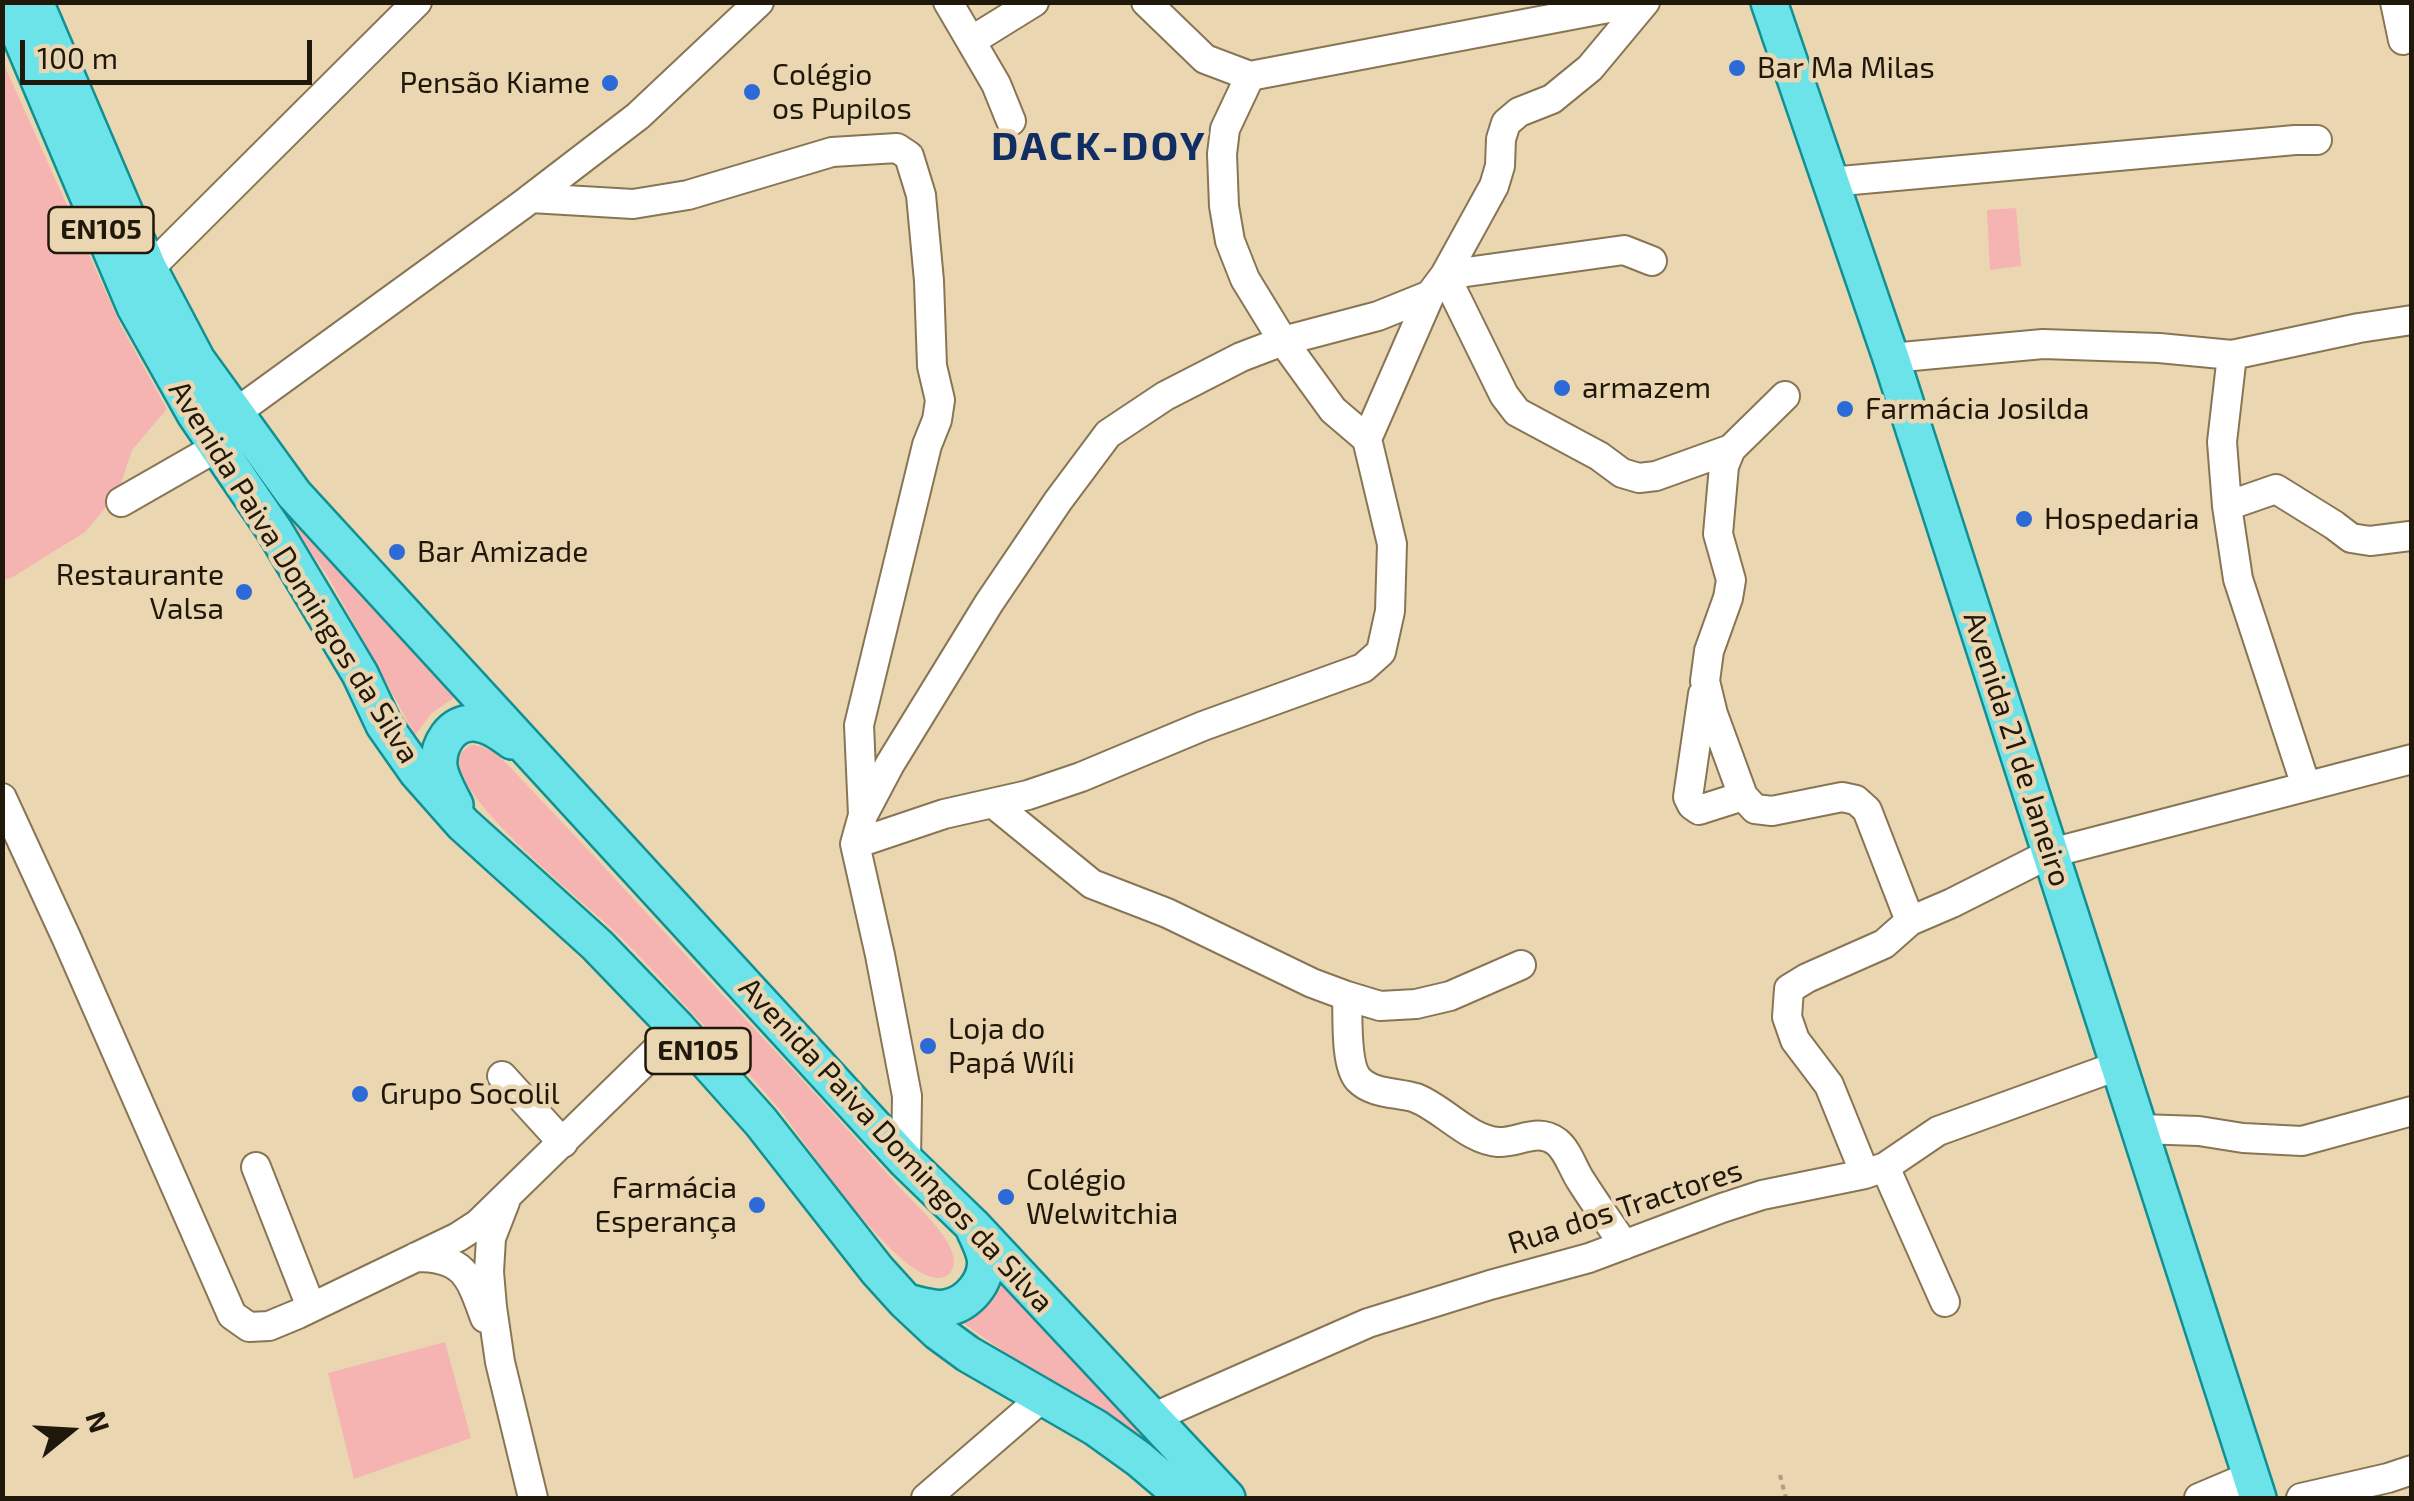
<!DOCTYPE html>
<meta charset="utf-8">
<style>
body{margin:0}
#map{position:relative;width:2414px;height:1501px;overflow:hidden;background:#ebd6b2;font-family:"Exo 2",sans-serif}
canvas{display:block}
.frame{position:absolute;inset:0;border:5px solid #1f180b;pointer-events:none}
.north{position:absolute;left:20px;top:1381px;width:100px;height:100px;-webkit-text-stroke:8px #ebd6b2;paint-order:stroke;rotate:72deg;font-size:28px;font-weight:700;line-height:40px;text-align:center;color:#1f180b}
.north::after{content:'';display:block;margin:auto;width:35px;height:45px;background:#1f180b;clip-path:polygon(50% 0,100% 100%,50% 72%,0 100%)}
.scale{position:absolute;left:20px;top:40px;width:292px;height:45px;box-sizing:border-box;border:5px solid #1f180b;border-top:0;padding-left:12px;font-size:30px;line-height:35px;white-space:nowrap;color:#1f180b;-webkit-text-stroke:8px #ebd6b2;paint-order:stroke}
</style>
<div id="map">
<canvas width="2414" height="1501"></canvas>
<div class="frame"></div>
<div class="north">N</div>
<div class="scale">100 m</div>
</div>
<script>
const g = document.querySelector('canvas').getContext('2d');
g.lineJoin = 'round';
function paint(path, color) { g.fillStyle = color; g.fill(path, 'evenodd'); }
function strokePath(path, color, width, dash) { g.strokeStyle = color; g.lineWidth = width; g.lineCap = dash ? 'butt' : 'round'; g.setLineDash(dash || []); g.stroke(path); }
function write(font, color, halo, rows, align = 'center') {
  g.font = font + ' "Exo 2",sans-serif'; g.lineWidth = 9; g.setLineDash([]); g.textBaseline = 'middle'; g.strokeStyle = halo; g.fillStyle = color; for (const [text, x, y, turn = 0] of rows) {
    g.save(); g.translate(x, y); g.rotate((+turn || 0) * Math.PI / 180); g.textAlign = isNaN(turn) ? turn : align; if (halo) g.strokeText(text, 0, 0); g.fillText(text, 0, 0); g.restore();
  }
}
const green = new Path2D(`
 M2 60 121 326 167 409 132 450 118 493 85 532 11 578 3 580Z
 M2016 208 2021 266 1990 270 1987 210Z
 M272 495 431 667 455 697 432 713 415 735 330 580Z
 M471 745C494 745 512 770 527 785 617 880 705 977 795 1072 831 1111 866 1150 901 1189 915 1204 931 1218 942 1234 950 1244 960 1264 949 1274 912 1306 801 1135 779 1109 752 1076 722 1045 693 1014 666 985 639 954 610 927 583 901 445 792 460 755 463 750 467 748 471 745Z
 M998 1277 1188 1476 1096 1408 1024 1366 959 1320Z
 M445 1342 471 1438 354 1479 328 1373Z`);
const path = new Path2D(`
 M1780 1475 1786 1498`);
const minor = new Path2D(`
 M948 2 996 84 1011 121
 M1146 2 1205 59 1250 76 1640 2
 M2395 2 2403 40
 M971 41 1034 2
 M1250 76 1225 129 1222 154 1224 206 1230 241 1245 279 1283 341 1333 410 1367 439
 M1830 182 2295 140H2317
 M531 198 633 204 688 195 832 152 897 148 909 156 921 195 929 281 932 366 940 400 937 420 927 445 859 725 863 815
 M1652 261 1624 250 1445 275 1504 395 1517 412 1599 456 1622 473 1639 478 1656 476 1731 449
 M149 269 417 2
 M2232 355 2222 442 2227 506 2238 579 2306 786
 M1891 358 2043 344 2159 348 2232 355 2359 328 2412 320
 M1785 396 1731 449 1724 466 1718 534 1731 580 1728 598 1709 651 1705 681 1713 714 1743 796 1755 809 1772 811 1842 797 1856 800 1867 810 1910 921
 M234 414 522 205 638 116 759 2
 M121 502 217 447
 M2227 506 2276 489 2334 525 2351 538 2370 541 2410 536
 M1703 694 1688 797 1692 805 1699 810 1743 796
 M2 798 67 939 232 1315 249 1327 269 1326 298 1314 458 1237 478 1224 678 1029
 M994 804 1092 884 1167 913 1312 983 1347 996 1380 1006 1416 1004 1450 996 1521 965
 M855 844 944 814 1028 795 1081 777 1203 726 1363 668 1381 652 1390 611 1392 544 1367 439 1430 295
 M1347 996C1348 1017 1345 1064 1358 1079 1373 1095 1398 1092 1416 1098 1444 1109 1467 1139 1498 1142 1519 1143 1537 1127 1557 1142 1568 1151 1573 1169 1581 1181 1595 1203 1610 1224 1624 1245
 M502 1076 563 1143
 M2140 1129 2199 1131 2243 1138 2302 1141 2412 1111
 M906 1161 907 1096 880 955 855 844 863 815 890 764 989 603 1058 501 1108 434 1165 396 1241 357 1283 341 1378 316 1430 295 1445 275 1494 186 1500 166 1501 139 1506 123 1519 112 1552 99 1590 68 1645 2
 M256 1167 311 1307
 M1885 1167 1945 1302
 M1865 1174 1829 1085 1795 1040 1787 1017 1789 989 1807 978 1884 944 1910 921 1952 903 2051 853 2412 759
 M505 1202 491 1238 489 1272 492 1307 500 1362 533 1498
 M416 1257C465 1257 470 1277 485 1318
 M1152 1418 1368 1323 1490 1285 1589 1258 1722 1208 1762 1195 1865 1174 1885 1167 1938 1131 2120 1065
 M926 1498 1043 1397
 M2199 1498 2251 1476
 M2301 1498 2388 1478 2412 1470`);
const major = new Path2D(`
 M6 2 135 307 195 414 274 530 360 674 384 725 417 772 463 824 597 945 678 1029 761 1122 877 1270 906 1302 938 1332 968 1354 1096 1428 1139 1459 1185 1498
 M35 2 149 269 197 360 294 494 906 1161 972 1225 1227 1498
 M1769 2 1891 358 2258 1498
 M455 805C449 793 441 780 439 767 437 746 451 721 475 723 489 724 501 733 512 741
 M906 1302C917 1304 933 1310 945 1308 968 1305 989 1280 985 1257 983 1247 977 1236 973 1227`);
const markers = [
 [1737,68,10,"#2c6ad7"],
 [610,83,10,"#2c6ad7"],
 [752,92,10,"#2c6ad7"],
 [1562,388,10,"#2c6ad7"],
 [1845,409,10,"#2c6ad7"],
 [2024,519,10,"#2c6ad7"],
 [397,552,10,"#2c6ad7"],
 [244,592,10,"#2c6ad7"],
 [928,1046,10,"#2c6ad7"],
 [360,1094,10,"#2c6ad7"],
 [1006,1197,10,"#2c6ad7"],
 [757,1205,10,"#2c6ad7"]
];
const shields = [
 [101,230,105],
 [698,1051,105]
];
const shieldNames = [
 ["EN105",101,230],
 ["EN105",698,1051]
];
const poiNames = [
 ["Bar Ma Milas",1757,68],
 ["Colégio",772,75],
 ["os Pupilos",772,109],
 ["Pensão Kiame",590,83,"right"],
 ["armazem",1582,388],
 ["Farmácia Josilda",1865,409],
 ["Hospedaria",2044,519],
 ["Bar Amizade",417,552],
 ["Restaurante",224,575,"right"],
 ["Valsa",224,609,"right"],
 ["Loja do",948,1029],
 ["Papá Wíli",948,1063],
 ["Grupo Socolil",380,1094],
 ["Colégio",1026,1180],
 ["Welwitchia",1026,1214],
 ["Farmácia",737,1188,"right"],
 ["Esperança",737,1222,"right"]
];
const streetNames = [
 ["Avenida Paiva Domingos da Silva",294,572,58],
 ["Avenida 21 de Janeiro",2017,749,72],
 ["Avenida Paiva Domingos da Silva",896,1145,47],
 ["Rua dos Tractores",1625,1207,-18]
];
const districtNames = [
 ["DACK-DOY",1099,147]
];
paint(green, '#f5b3b1');
strokePath(minor, '#887554', 32);
strokePath(major, '#119092', 40);
strokePath(path, '#ae9d80', 4, [5, 5]);
strokePath(minor, '#fff', 28);
strokePath(major, '#6ce3e9', 35);
for (const [x, y, r, color] of markers) { const dot = new Path2D(); dot.arc(x, y, r, 0, 2 * Math.PI); g.fillStyle = color; g.fill(dot); strokePath(dot, '#ebd6b2', 4); }
for (const [x, y, w] of shields) { const box = new Path2D(); box.roundRect(x - w / 2, y - 23, w, 46, 8); g.fillStyle = '#ebd6b2'; g.fill(box); strokePath(box, '#1f180b', 2.5); }
write('bold 28px', '#1f180b', null, shieldNames);
write('30px', '#1f180b', '#ebd6b2', poiNames, 'left');
write('30px', '#1f180b', '#ebd6b2', streetNames);
g.letterSpacing = '2.5px';
write('bold 40px', '#102e63', '#ebd6b2', districtNames);
g.letterSpacing = '0px';
</script>
